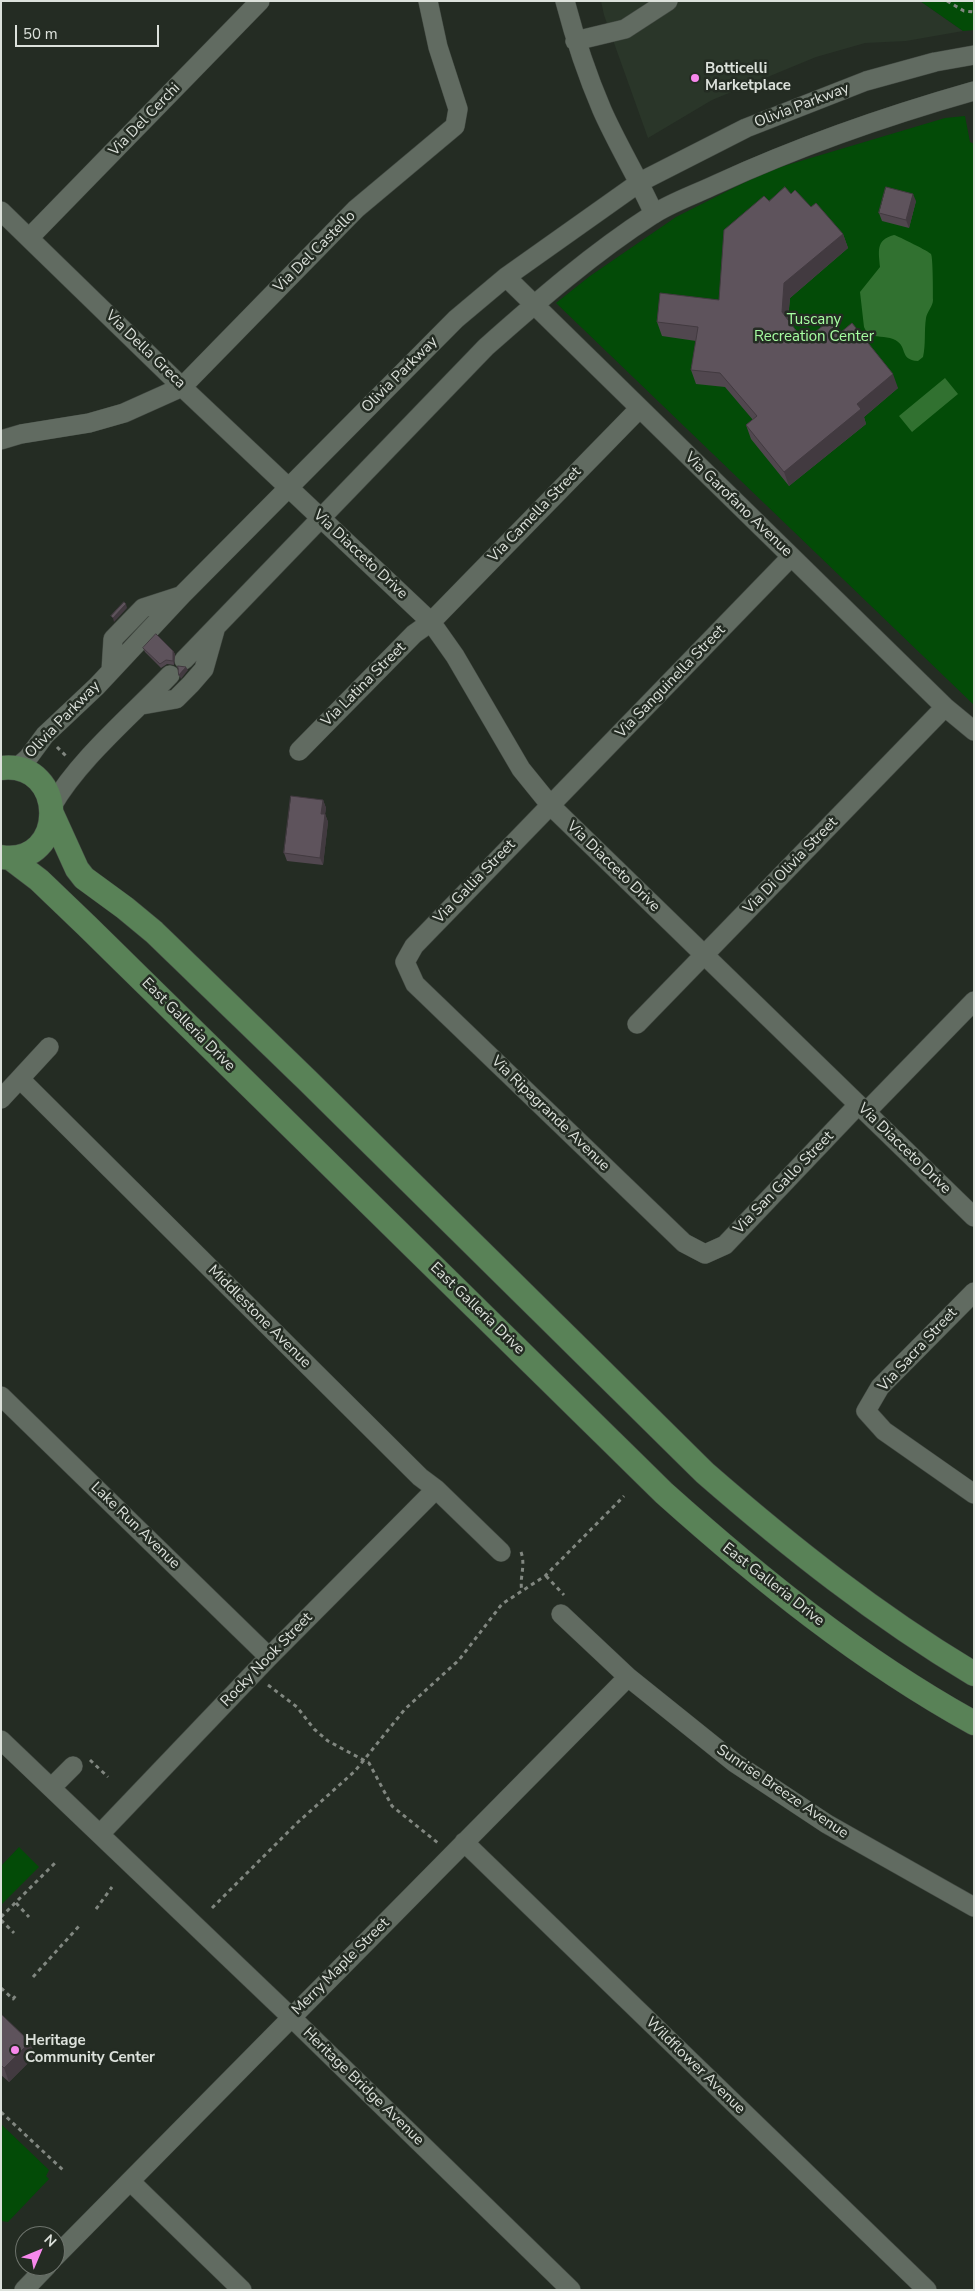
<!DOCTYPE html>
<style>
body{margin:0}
#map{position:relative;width:975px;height:2291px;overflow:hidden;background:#242c23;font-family:"Nunito Sans",sans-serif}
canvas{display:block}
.frame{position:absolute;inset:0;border:2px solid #dce1db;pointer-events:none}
.north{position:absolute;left:15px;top:2226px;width:50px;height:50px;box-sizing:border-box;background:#242c23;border:1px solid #6e746d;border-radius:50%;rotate:45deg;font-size:14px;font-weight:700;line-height:20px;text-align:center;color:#dce1db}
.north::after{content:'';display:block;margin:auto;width:18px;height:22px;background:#f788ec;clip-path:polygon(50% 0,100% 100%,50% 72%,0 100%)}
.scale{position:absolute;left:15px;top:25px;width:144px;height:22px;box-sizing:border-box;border:2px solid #dce1db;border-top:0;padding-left:6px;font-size:15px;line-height:18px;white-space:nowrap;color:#dce1db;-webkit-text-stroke:4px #242c23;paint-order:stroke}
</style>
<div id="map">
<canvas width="975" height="2291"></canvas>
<div class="frame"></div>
<div class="north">N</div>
<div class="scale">50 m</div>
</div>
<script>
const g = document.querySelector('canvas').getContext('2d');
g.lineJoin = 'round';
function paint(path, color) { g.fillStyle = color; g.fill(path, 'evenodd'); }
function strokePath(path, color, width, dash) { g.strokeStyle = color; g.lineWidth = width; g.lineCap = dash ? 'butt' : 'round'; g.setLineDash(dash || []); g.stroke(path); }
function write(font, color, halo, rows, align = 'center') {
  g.font = font + ' "Nunito Sans",sans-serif'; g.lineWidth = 5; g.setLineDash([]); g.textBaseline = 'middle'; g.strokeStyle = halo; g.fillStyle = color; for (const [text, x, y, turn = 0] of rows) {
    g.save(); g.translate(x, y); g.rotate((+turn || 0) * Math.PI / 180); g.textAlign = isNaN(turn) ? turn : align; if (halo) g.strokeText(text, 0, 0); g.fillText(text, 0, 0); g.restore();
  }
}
const built = new Path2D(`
 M601 1H920L963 31 906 41 865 43 816 57 712 100 648 138 604 15Z`);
const green = new Path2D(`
 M920 1H974V30L963 31Z
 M965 116 970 142 974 144V705L556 303 590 276 676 217 767 171 945 118Z
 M19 1847 39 1867 1 1905V1866Z
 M1 2124 49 2170 46 2176 49 2179 8 2222 1 2221Z`);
const water = new Path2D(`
 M894 235C898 236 930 252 931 254 933 257 933 294 933 300 933 306 927 312 926 318 924 331 926 344 923 357L918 361C898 360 909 345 893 339 885 336 876 337 868 335L864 327 860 292 880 267C879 252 875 240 894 235Z
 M945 378 958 394 912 432 899 416Z`);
const path = new Path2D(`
 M947 1 964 11 974 12
 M57 747 67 757
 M521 1552C526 1566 519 1578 522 1591
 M546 1576 564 1595
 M268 1685 297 1707 314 1729 328 1741 369 1763 392 1806 438 1843
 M90 1760 108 1777
 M16 1903 29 1917
 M212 1908 297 1823 355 1771 405 1709 459 1660 502 1604 545 1576 624 1496
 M96 1909 112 1887
 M1 1917 57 1861
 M1 1920 14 1933
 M33 1977 80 1925
 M1 1988 13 1999 17 1994
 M1 2112 64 2171`);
const minor = new Path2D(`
 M565 1C575 39 587 75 602 110 618 146 638 178 654 214
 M575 41 625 29 668 1
 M1 211 182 387 431 622 455 656 521 769 551 806 974 1217
 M29 238 260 1
 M506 277 945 707 974 731
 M1 440 21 434 89 423 124 413 182 387 356 209 455 126 458 109 438 47 428 1
 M791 557 414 946 405 962 415 984 684 1243 705 1254 725 1245 858 1105
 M184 660 486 347C539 300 593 253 652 215 672 202 696 194 717 184 800 146 886 116 974 91
 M111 671 113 639 143 608 180 596
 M142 705 176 699 191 684 204 669 215 630
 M299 751 414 634 431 622 639 409
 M15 769 28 758 45 735 97 686 183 594 456 319 506 277 640 182 746 128 866 81 935 62 974 55
 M52 806C79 759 132 715 170 675
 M637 1024 945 707
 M20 1079 420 1477 436 1489 501 1552
 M1 1099 49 1047
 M866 1112 974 1001
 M974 1292 880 1387 866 1411 884 1431 974 1494
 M1 1396 269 1657
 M561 1614 628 1677 735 1763 827 1824 974 1907
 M1 1740 292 2018 571 2290
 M52 1787 73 1766
 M100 1834 269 1657 436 1489
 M464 1842 927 2290
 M130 2181 242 2290
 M55 2257 628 1677
 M24 2290 47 2266`);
const major = new Path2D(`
 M1 768C68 760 68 867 1 857
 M52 814 77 869 84 878 125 908 154 932 308 1081 705 1473C790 1547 877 1616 974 1674
 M10 858 39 880 87 926 664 1493C760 1579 860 1660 974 1723`);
const wall = new Path2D(`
 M791 194 843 234 848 248 790 298 788 320 804 341 840 333 898 388 864 417 866 424 789 486 751 439 746 425 753 420 725 387 696 384 691 370 696 341 662 336 657 322 719 300 769 201Z
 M916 201 909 228 882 221 879 213Z
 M143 648 173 651 175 654 174 665 167 664 161 668 145 652Z
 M323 800 326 808 325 814 328 822 323 865 287 861 284 853Z
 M1 2014 30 2042 35 2056 9 2082 1 2075Z`);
const shadedWall = new Path2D(`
 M913 194 916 201 909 228 906 220Z
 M843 234 848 248 790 298 787 327 782 312 784 283Z
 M893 374 898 388 864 417 866 424 789 486 784 472 857 404Z
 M126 604 127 608 114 622 113 618Z
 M173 651 175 654 174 665 173 661Z
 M186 667 188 670 181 679 179 675Z
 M323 800 326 808 324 822 321 814Z
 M325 814 328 822 323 865 320 858Z
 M30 2042 35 2056 9 2082 4 2068Z`);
const building = new Path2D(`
 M785 187 791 194 795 190 811 207 816 203 843 234 784 283 782 312 804 341 830 320 840 333 852 323 893 374 857 404 861 409 784 472 746 425 757 416 720 373 691 370 698 327 657 322 660 293 719 300 724 230 764 196 769 201Z
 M886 187 913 194 906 220 879 213Z
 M124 602 126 604 113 618 111 616Z
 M156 634 173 651V661L166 660 160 664 143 648Z
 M178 666 186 667 179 675Z
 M291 796 323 800 321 814H325L320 858 284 853Z
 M1 2014 30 2042 4 2068 1 2065Z`);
const markers = [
 [695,78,5,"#f788ec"],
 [15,2050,5,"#f788ec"]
];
const poiNames = [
 ["Botticelli",705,69],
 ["Marketplace",705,86],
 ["Heritage",25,2041],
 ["Community Center",25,2058]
];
const streetNames = [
 ["Olivia Parkway",802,106,-21],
 ["Via Del Cerchi",145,120,-46],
 ["Via Del Castello",315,252,-45],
 ["Via Della Greca",145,350,44],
 ["Olivia Parkway",400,375,-45],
 ["Via Garofano Avenue",738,505,44],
 ["Via Camella Street",535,515,-46],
 ["Via Diacceto Drive",360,555,43],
 ["Via Sanguinella Street",671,682,-46],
 ["Via Latina Street",364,685,-45],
 ["Olivia Parkway",63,720,-46],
 ["Via Di Olivia Street",791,866,-46],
 ["Via Diacceto Drive",613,867,44],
 ["Via Gallia Street",475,882,-46],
 ["East Galleria Drive",188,1025,45],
 ["Via Ripagrande Avenue",550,1114,44],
 ["Via Diacceto Drive",904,1149,44],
 ["Via San Gallo Street",784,1183,-46],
 ["East Galleria Drive",477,1309,44],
 ["Middlestone Avenue",259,1317,45],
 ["Via Sacra Street",918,1350,-47],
 ["Lake Run Avenue",135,1526,44],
 ["East Galleria Drive",773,1585,38],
 ["Rocky Nook Street",267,1660,-46],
 ["Sunrise Breeze Avenue",782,1792,34],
 ["Merry Maple Street",341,1967,-45],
 ["Wildflower Avenue",695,2066,44],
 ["Heritage Bridge Avenue",363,2087,44]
];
const parkNames = [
 ["Tuscany",814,320],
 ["Recreation Center",814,337]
];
paint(built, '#2a3629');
paint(green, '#034b07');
paint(water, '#317130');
strokePath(minor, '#434a43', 20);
strokePath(major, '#434a43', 25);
strokePath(path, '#818780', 3, [4, 4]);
strokePath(minor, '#616b61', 19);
strokePath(major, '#598257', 24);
paint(wall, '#51474f');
paint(shadedWall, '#423a40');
paint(building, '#5e535c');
strokePath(building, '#423a40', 1);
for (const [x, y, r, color] of markers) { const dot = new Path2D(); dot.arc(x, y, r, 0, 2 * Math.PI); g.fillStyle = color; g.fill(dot); strokePath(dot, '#242c23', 2); }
write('bold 15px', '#dce1db', '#242c23', poiNames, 'left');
write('15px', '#dce1db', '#242c23', streetNames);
write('15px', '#a7fea2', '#242c23', parkNames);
</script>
